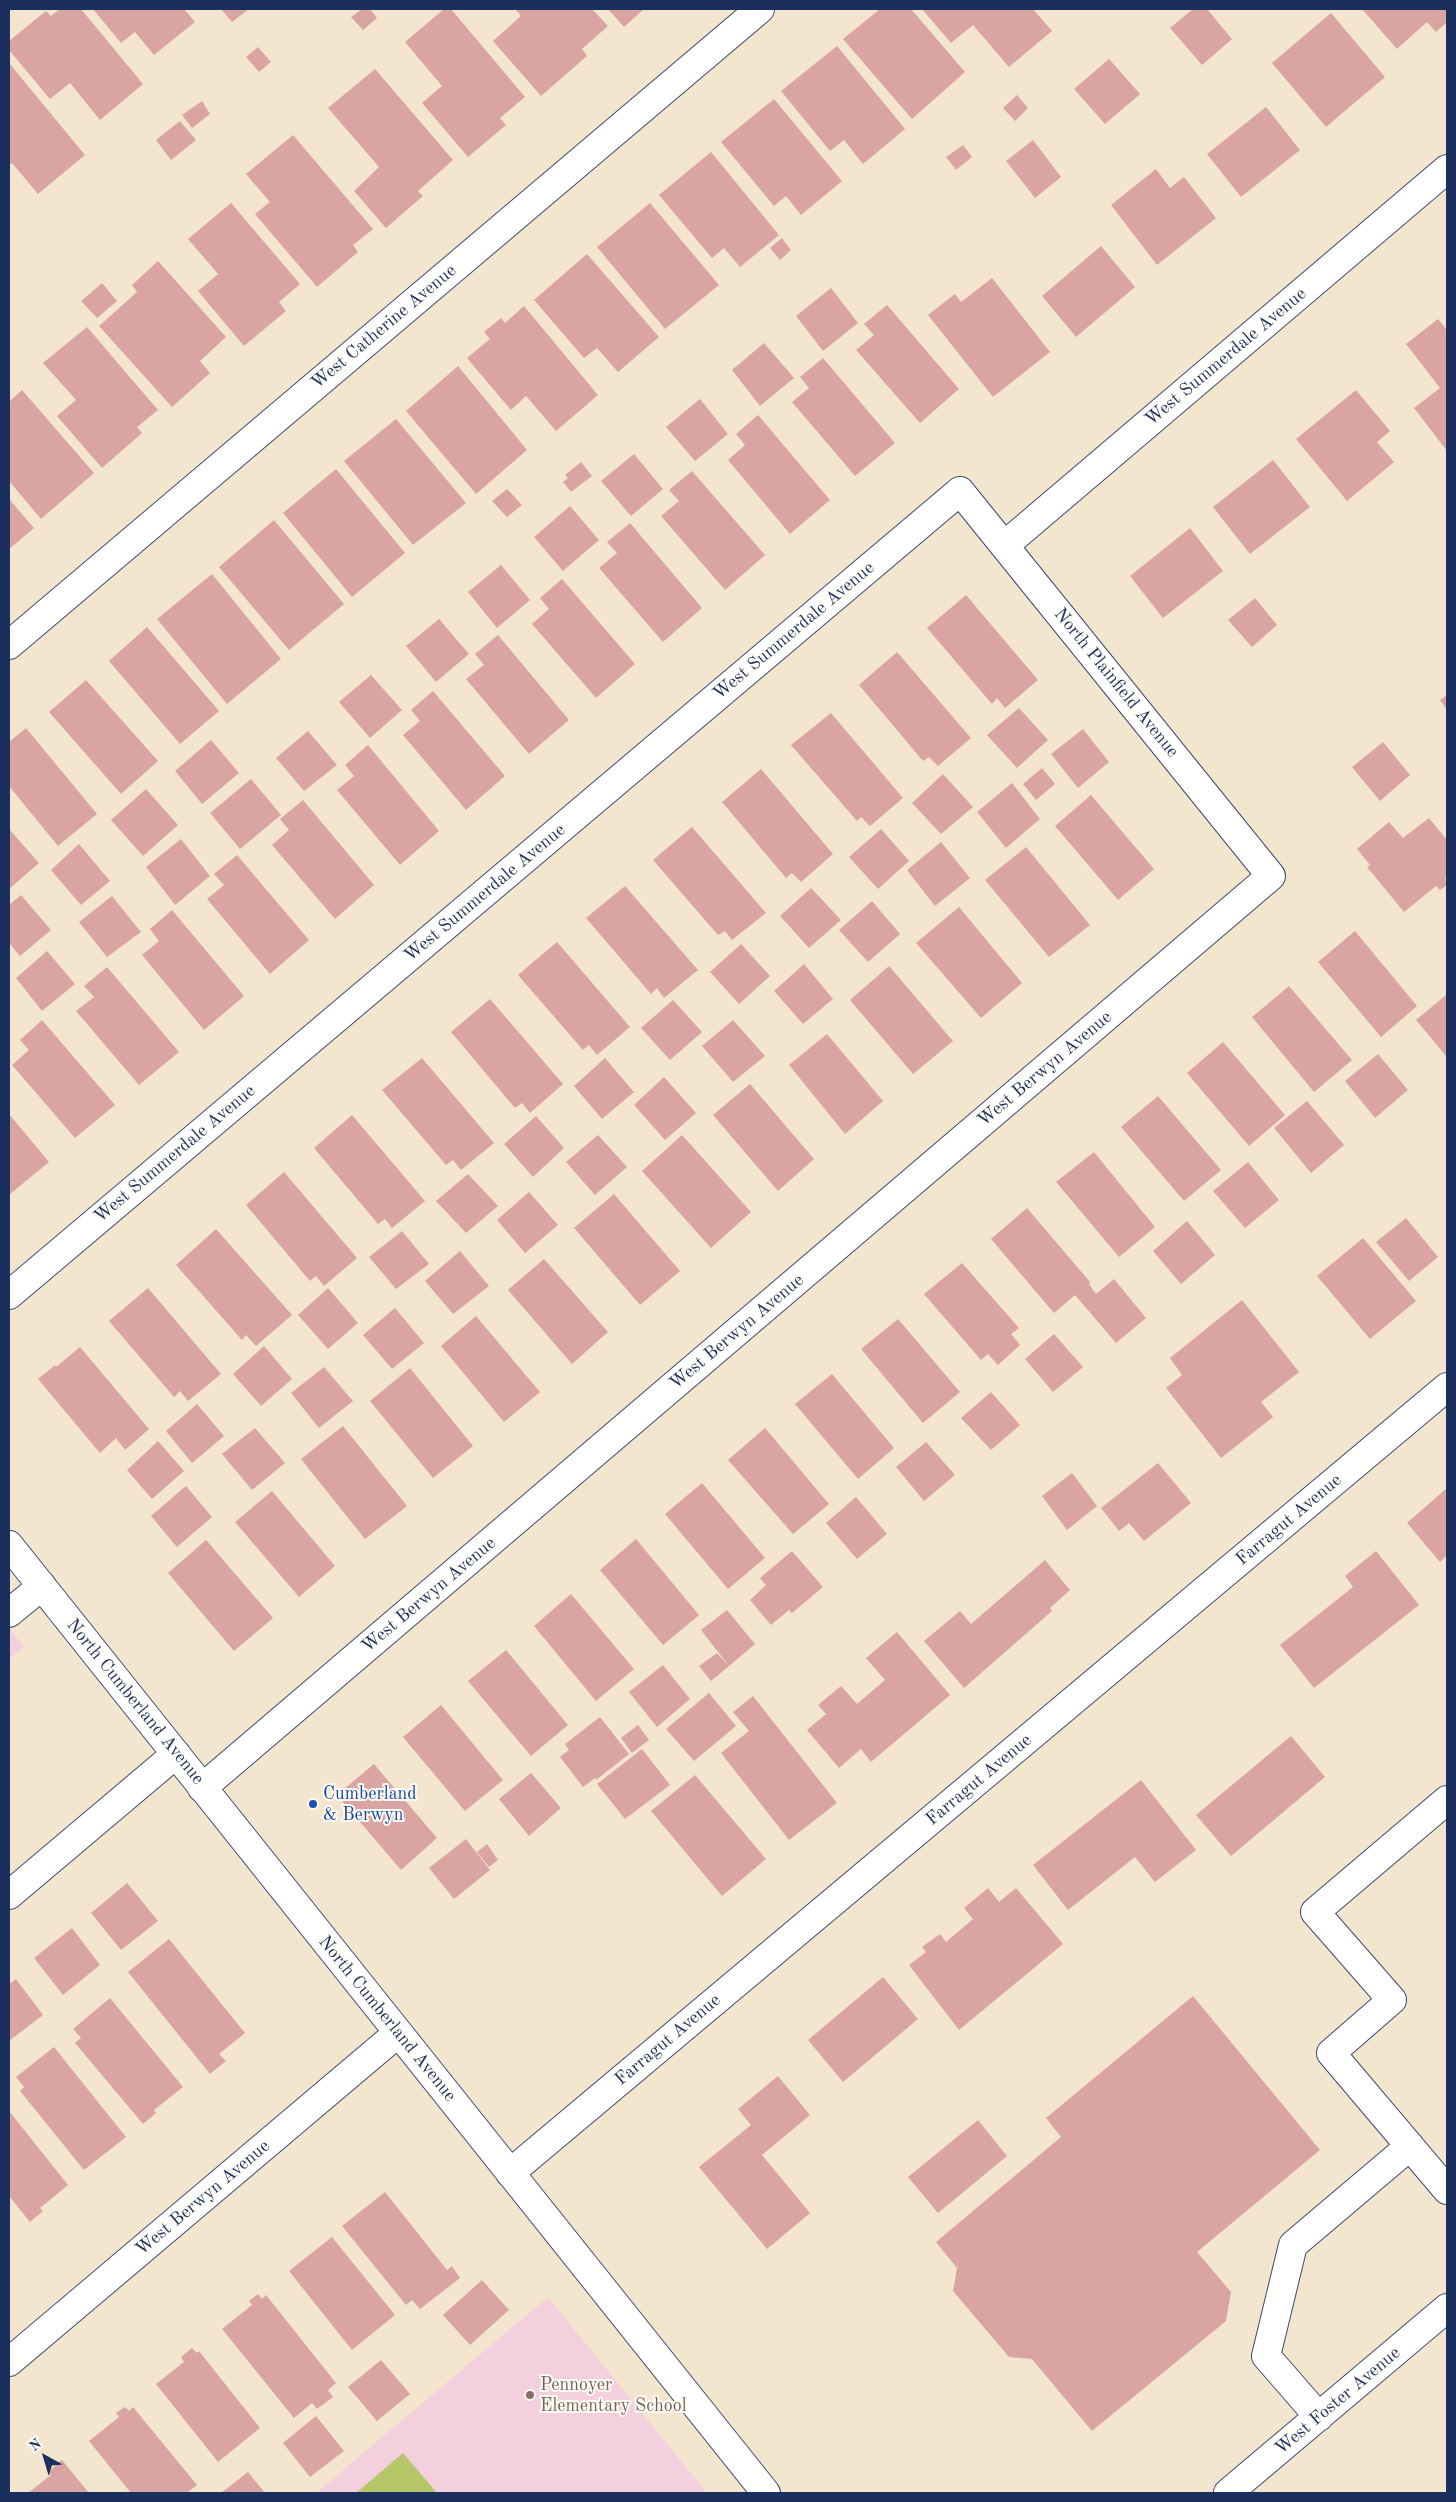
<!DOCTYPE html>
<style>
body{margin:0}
#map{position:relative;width:1456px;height:2502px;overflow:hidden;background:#f4e6ce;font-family:"Old Standard TT",serif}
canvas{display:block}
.frame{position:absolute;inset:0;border:10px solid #1b2f5e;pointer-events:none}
.north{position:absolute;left:20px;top:2432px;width:50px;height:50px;-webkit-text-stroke:4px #fdfcf7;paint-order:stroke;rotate:321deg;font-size:14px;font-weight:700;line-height:20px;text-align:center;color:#1b2f5e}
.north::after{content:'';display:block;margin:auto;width:18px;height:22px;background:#1b2f5e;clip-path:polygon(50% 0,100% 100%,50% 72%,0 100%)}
</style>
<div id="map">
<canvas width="1456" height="2502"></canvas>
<div class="frame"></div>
<div class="north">N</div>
</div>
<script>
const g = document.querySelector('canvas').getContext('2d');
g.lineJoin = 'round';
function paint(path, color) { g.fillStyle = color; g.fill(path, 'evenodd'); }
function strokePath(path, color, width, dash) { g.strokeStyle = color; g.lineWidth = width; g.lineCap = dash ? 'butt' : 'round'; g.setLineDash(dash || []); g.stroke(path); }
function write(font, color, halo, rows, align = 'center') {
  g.font = font + ' "Old Standard TT",serif'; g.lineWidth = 4; g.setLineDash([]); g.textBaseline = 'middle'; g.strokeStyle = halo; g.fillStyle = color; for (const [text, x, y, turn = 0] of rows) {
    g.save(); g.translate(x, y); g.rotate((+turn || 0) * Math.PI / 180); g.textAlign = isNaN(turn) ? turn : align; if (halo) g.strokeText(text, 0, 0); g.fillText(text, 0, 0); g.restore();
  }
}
const built = new Path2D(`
 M9 1628 24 1647 9 1659Z
 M548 2297 707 2493H316Z`);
const green = new Path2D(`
 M403 2453 437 2493H356Z`);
const building = new Path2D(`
 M60 9H81L143 84 100 120 70 83 50 99 9 50V41L46 11 51 16Z
 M93 9H184L195 22 154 55 135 32 121 43Z
 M221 9H249L232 22Z
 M362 9H370L377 18 363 30 351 17Z
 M444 9H451L525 97 500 118 506 125 468 157 422 103 442 86 405 42Z
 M515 9H592L608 26 582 49 587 56 541 96 493 41 521 16Z
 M608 9H644L624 27Z
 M880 9H911L965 72 912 119 843 39Z
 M922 9H1033L1052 31 1009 67 973 25 951 43Z
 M1193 9H1207L1232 39 1202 65 1170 28Z
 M1362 9H1447V22L1436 32 1427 22 1397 49Z
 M1331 13 1385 77 1326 127 1272 63Z
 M837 46 905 129 863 164 844 140 830 151 781 91Z
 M258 47 271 62 259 72 246 57Z
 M1109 59 1140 94 1105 124 1074 89Z
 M9 63 85 155 38 194 12 163 9 165Z
 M375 69 453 160 418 191 423 196 386 228 354 191 379 167 328 108Z
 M1017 95 1028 108 1015 121 1003 108Z
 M774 99 842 181 801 215 786 196 774 206 721 142Z
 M202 101 210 114 192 128 182 115Z
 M1266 107 1300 150 1241 197 1207 154Z
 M180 121 196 140 171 160 156 140Z
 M293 135 373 229 353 245 358 252 317 287 255 214 270 202 246 174Z
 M1033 140 1061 177 1035 198 1006 161Z
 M963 145 972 157 956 170 946 157Z
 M711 152 779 235 740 267 724 248 712 258 659 195Z
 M1156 169 1170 188 1184 177 1216 218 1157 265 1111 205Z
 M231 203 300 284 279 302 286 311 244 346 198 291 218 274 188 239Z
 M650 203 719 285 665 329 597 247Z
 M782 238 791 250 780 260 770 248Z
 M1101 246 1135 287 1076 337 1042 296Z
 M587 254 659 337 618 372 597 348 584 358 534 300Z
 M158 261 226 337 200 361 210 373 172 407 99 326 137 292 132 285Z
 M992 278 1050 352 993 397 928 315 955 294 961 302Z
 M102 283 117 301 97 318 81 301Z
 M831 288 858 323 823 351 796 316Z
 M887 305 959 389 920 423 856 350 874 335 864 324Z
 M524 306 598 395 556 431 526 396 511 410 467 358 490 339 484 332 501 318 505 323Z
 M1438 319 1447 330V451L1414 408 1440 388 1406 344Z
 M87 327 158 410 137 427 142 433 102 468 57 416 76 400 43 363Z
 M764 343 794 378 760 406 732 370Z
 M823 358 895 443 855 476 792 402 809 388 800 377Z
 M458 366 527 450 476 494 406 411Z
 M22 390 94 473 41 519 9 481V402Z
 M1356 390 1390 431 1377 442 1394 462 1347 501 1296 439Z
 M700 399 728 434 695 461 666 427Z
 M758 415 830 500 790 534 728 460 745 445 736 434Z
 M396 419 466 503 413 545 344 461Z
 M634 454 663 489 631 516 601 481Z
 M1273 460 1310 507 1250 554 1213 507Z
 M581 462 592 476 571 492 563 482 568 478 565 475Z
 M336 469 405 553 352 597 283 513Z
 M692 471 765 555 725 590 661 516 679 501 669 490Z
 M507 489 522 505 507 517 492 501Z
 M9 499 34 528 9 549Z
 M570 506 599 540 563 571 534 537Z
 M274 520 344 604 289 650 219 567Z
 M630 523 702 608 663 642 599 568 617 553 607 542Z
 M1190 528 1223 571 1163 618 1130 576Z
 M501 565 530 600 497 628 468 592Z
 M212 574 281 659 227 704 157 619Z
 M562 579 635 664 596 698 532 624 549 609 540 598Z
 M966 595 1038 680 1005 708 997 698 992 704 927 628Z
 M1255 598 1277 625 1252 647 1228 620Z
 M439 619 469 654 436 682 406 646Z
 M147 627 219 711 180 744 109 661Z
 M498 635 569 720 529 754 466 679 484 665 475 654Z
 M897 652 971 738 938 766 929 757 923 761 859 685Z
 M371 675 402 710 370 738 339 702Z
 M86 680 158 761 121 794 49 712Z
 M433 691 505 776 466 810 403 735 420 721 411 710Z
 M1447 695V710L1440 700Z
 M1019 708 1048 740 1017 768 987 735Z
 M831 713 903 798 870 826 861 817 857 821 791 745Z
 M26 728 97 814 58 846 9 786V742Z
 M1083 729 1109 762 1078 788 1051 754Z
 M308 731 337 765 304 791 276 758Z
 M211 740 239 773 202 804 175 771Z
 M1383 742 1410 775 1380 801 1352 767Z
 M368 745 439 831 400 865 337 790 354 776 345 765Z
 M1042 768 1055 784 1036 800 1023 784Z
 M761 769 833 854 801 882 792 873 786 878 722 802Z
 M943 774 973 807 941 834 912 803Z
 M251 779 281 815 240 849 210 813Z
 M1012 783 1040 819 1006 848 977 812Z
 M146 789 178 825 143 856 111 820Z
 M1091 795 1154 869 1118 900 1055 826Z
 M303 800 374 885 335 919 272 845 289 830 280 819Z
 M1429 818 1447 840V877L1445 878 1447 885 1440 890 1436 886 1404 912 1367 867 1370 865 1357 849 1389 822 1403 838Z
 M692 827 766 913 732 940 725 931 718 935 653 860Z
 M9 829 39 863 9 889Z
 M881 829 909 861 878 889 849 857Z
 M181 839 210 876 175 905 146 867Z
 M941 842 970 878 935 906 907 870Z
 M79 844 110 881 81 905 51 870Z
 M1026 847 1090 925 1049 957 985 880Z
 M237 855 309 940 270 974 207 899 224 885 214 874Z
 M625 886 698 970 664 998 657 988 651 994 586 918Z
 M811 888 841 920 809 948 780 916Z
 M21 895 51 930 20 956 9 943V905Z
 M112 896 141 932 107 957 79 922Z
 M872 901 900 934 868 962 839 930Z
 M959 907 1022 983 981 1018 916 943Z
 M172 910 244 996 204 1030 142 955 159 941 150 929Z
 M1355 931 1417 1006 1381 1037 1318 962Z
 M557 942 630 1027 597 1055 589 1045 583 1050 518 975Z
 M741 944 770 976 739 1004 710 972Z
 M47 951 75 984 42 1011 16 978Z
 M804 964 833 999 803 1024 774 991Z
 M889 966 953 1041 913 1074 850 1000Z
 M107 967 179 1052 139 1085 76 1011 94 997 84 986Z
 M1289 986 1352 1060 1314 1092 1252 1017Z
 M1446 995 1447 996V1057L1416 1020Z
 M490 999 563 1084 530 1113 522 1103 515 1108 451 1032Z
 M673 1000 702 1032 670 1060 641 1028Z
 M42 1020 115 1105 75 1138 12 1065 29 1050 20 1040Z
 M733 1020 765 1056 733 1082 702 1046Z
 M827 1034 883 1101 845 1134 789 1065Z
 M1223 1042 1285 1115 1249 1146 1187 1073Z
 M1378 1054 1408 1090 1375 1118 1345 1081Z
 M422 1058 494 1143 461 1170 453 1160 446 1165 382 1090Z
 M605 1058 634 1092 602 1119 574 1086Z
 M664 1077 696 1113 665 1140 634 1105Z
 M750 1084 814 1159 778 1191 713 1115Z
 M1158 1096 1221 1170 1184 1201 1121 1127Z
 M1307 1101 1344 1145 1311 1173 1274 1128Z
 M9 1114 49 1162 9 1195Z
 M352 1115 425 1201 392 1228 385 1219 378 1224 314 1148Z
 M536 1116 564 1148 533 1177 504 1144Z
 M598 1135 627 1167 595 1195 566 1162Z
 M682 1135 751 1212 711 1248 642 1171Z
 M1094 1152 1155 1227 1119 1257 1056 1182Z
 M1248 1162 1279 1200 1245 1228 1213 1191Z
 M284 1172 357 1258 324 1286 316 1276 310 1281 246 1205Z
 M468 1174 498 1206 466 1233 436 1201Z
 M529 1192 558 1225 525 1253 497 1220Z
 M614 1194 680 1271 640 1305 574 1228Z
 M1027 1208 1090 1282 1089 1284 1096 1294 1114 1279 1146 1318 1116 1343 1075 1295 1054 1313 991 1239Z
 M1406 1218 1438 1257 1409 1281 1376 1242Z
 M1187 1221 1215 1255 1181 1284 1153 1251Z
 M216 1229 292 1315 256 1346 246 1335 242 1340 176 1265Z
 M402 1231 429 1264 396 1289 369 1257Z
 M1363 1238 1416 1301 1370 1339 1317 1276Z
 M460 1251 489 1286 453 1314 425 1281Z
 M544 1259 608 1332 572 1364 508 1290Z
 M962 1263 1019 1328 1011 1334 1020 1345 998 1365 988 1354 981 1360 924 1294Z
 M148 1288 221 1374 188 1401 180 1391 174 1397 109 1321Z
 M328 1288 358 1323 328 1349 298 1315Z
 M1242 1300 1299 1372 1261 1402 1273 1417 1221 1458 1166 1388 1182 1375 1170 1358Z
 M395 1308 424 1343 392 1369 363 1335Z
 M476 1316 540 1392 504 1422 441 1346Z
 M898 1319 960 1392 923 1423 861 1349Z
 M1054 1334 1083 1367 1053 1392 1025 1359Z
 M264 1346 292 1379 261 1406 233 1374Z
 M80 1347 149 1429 125 1450 116 1438 100 1453 38 1379 55 1365 56 1367Z
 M324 1367 353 1401 319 1428 291 1393Z
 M410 1368 473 1446 433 1478 370 1401Z
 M832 1374 894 1448 858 1479 795 1404Z
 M991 1392 1020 1425 991 1450 961 1418Z
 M197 1404 224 1436 192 1463 166 1431Z
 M343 1426 407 1506 365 1539 301 1459Z
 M255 1428 285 1463 252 1490 222 1454Z
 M765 1428 829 1504 793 1534 728 1460Z
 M158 1441 184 1471 152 1499 127 1470Z
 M926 1442 955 1475 924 1501 896 1467Z
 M1158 1463 1191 1503 1144 1541 1129 1523 1119 1531 1101 1508Z
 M1072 1473 1097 1506 1067 1530 1042 1496Z
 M702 1483 765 1558 728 1589 665 1514Z
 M186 1486 212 1517 177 1547 151 1516Z
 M1447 1488V1555L1440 1562 1407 1523Z
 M272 1491 335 1566 299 1597 235 1522Z
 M856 1497 887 1534 857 1559 826 1523Z
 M636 1539 699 1615 663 1645 600 1570Z
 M206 1540 273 1618 234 1651 168 1573Z
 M792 1551 823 1587 792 1613 789 1610 771 1625 750 1600 766 1585 760 1578Z
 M1376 1551 1419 1605 1314 1688 1280 1645 1353 1587 1345 1576Z
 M1045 1560 1070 1590 1050 1608 1052 1611 964 1688 924 1641 960 1611 971 1624Z
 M571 1594 634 1669 596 1701 534 1626Z
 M727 1610 755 1644 729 1666 701 1630Z
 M897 1632 950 1695 871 1762 861 1749 839 1768 807 1730 826 1714 818 1705 841 1686 857 1704 885 1680 866 1658Z
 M506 1650 568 1725 531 1756 468 1681Z
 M717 1653 729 1666 711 1681 699 1666Z
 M663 1665 690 1699 657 1727 629 1692Z
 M709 1693 736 1726 694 1761 666 1729Z
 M753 1696 837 1803 789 1840 721 1753 749 1731 733 1712Z
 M441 1705 503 1780 465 1811 403 1737Z
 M600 1717 629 1754 596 1780 595 1778 583 1787 560 1757 569 1750 565 1744Z
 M638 1725 649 1740 632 1753 621 1738Z
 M1291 1736 1325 1777 1231 1856 1196 1815Z
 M642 1749 670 1785 625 1819 597 1784Z
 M374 1764 437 1838 401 1870 337 1795Z
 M531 1773 561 1808 529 1836 499 1799Z
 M695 1775 766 1859 722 1896 651 1811Z
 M1141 1780 1196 1850 1155 1882 1135 1857 1068 1910 1033 1865Z
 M466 1839 490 1870 454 1899 429 1868Z
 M487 1844 498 1860 489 1867 477 1852Z
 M127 1883 158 1921 121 1950 91 1913Z
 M988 1888 999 1902 1016 1888 1063 1944 959 2030 909 1965 926 1952 922 1947 940 1934 946 1942 973 1919 964 1908Z
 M72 1928 100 1965 63 1995 34 1958Z
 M169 1939 245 2033 219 2054 226 2061 210 2074 128 1972Z
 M883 1977 918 2019 843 2082 808 2040Z
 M16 1979 43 2015 9 2041V1984Z
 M1193 1996 1320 2150 1197 2252 1231 2292 1226 2321 1092 2431 1032 2359 1009 2357 953 2291 957 2268 936 2242 1061 2137 1046 2118Z
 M110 1998 183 2087 154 2110 156 2113 143 2124 75 2043 81 2038 73 2029Z
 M54 2047 126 2137 84 2170 20 2091 24 2087 16 2077Z
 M778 2076 810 2115 762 2155 810 2213 767 2249 699 2167 751 2125 738 2109Z
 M9 2111 68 2185 40 2208 43 2211 30 2222 9 2196Z
 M978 2120 1007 2156 938 2213 908 2177Z
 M385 2192 447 2270 452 2266 460 2278 420 2309 412 2300 406 2305 342 2226Z
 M332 2237 395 2315 352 2350 289 2271Z
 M482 2280 509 2310 470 2345 443 2315Z
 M258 2294 262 2299 266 2295 336 2383 328 2390 333 2397 317 2409 312 2403 294 2418 222 2329 252 2305 249 2301Z
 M192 2348 197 2353 199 2351 260 2428 218 2462 156 2384 184 2362 181 2357Z
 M381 2360 410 2394 377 2421 348 2387Z
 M125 2407 129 2411 133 2407 197 2485 188 2492 189 2493H131L89 2441 119 2417 116 2413Z
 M316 2416 344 2451 310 2477 283 2443Z
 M62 2460 89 2493H28L51 2475 48 2472Z
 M248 2472 265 2493H221Z`);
const minor = new Path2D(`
 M1005 545 1447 169
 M9 645 760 9
 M9 1295 960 491 1271 876 202 1788
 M9 1613 42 1586
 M1447 1800 1315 1912 1392 2000 1331 2053 1447 2190
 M9 1895 176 1754
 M510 2173 1447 1387
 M9 2362 398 2033
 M1319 2417 1266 2356 1293 2245 1410 2146
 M1228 2493 1447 2308`);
const major = new Path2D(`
 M9 1545 766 2493`);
const markers = [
 [313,1804,5,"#1a4fb4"],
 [530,2395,5,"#8d6e63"]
];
const streetNames = [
 ["West Catherine Avenue",384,327,-40],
 ["West Summerdale Avenue",1226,357,-40],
 ["West Summerdale Avenue",794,631,-40],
 ["North Plainfield Avenue",1116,683,51],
 ["West Summerdale Avenue",485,893,-40],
 ["West Berwyn Avenue",1045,1069,-40],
 ["West Summerdale Avenue",175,1154,-40],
 ["West Berwyn Avenue",737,1332,-40],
 ["Farragut Avenue",1289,1520,-40],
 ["West Berwyn Avenue",429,1595,-40],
 ["North Cumberland Avenue",135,1702,51],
 ["Farragut Avenue",979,1780,-40],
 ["North Cumberland Avenue",387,2019,51],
 ["Farragut Avenue",668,2040,-40],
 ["West Berwyn Avenue",203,2198,-40],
 ["West Foster Avenue",1338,2401,-40]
];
const transitNames = [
 ["Cumberland",323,1794],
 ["& Berwyn",323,1815]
];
const educationNames = [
 ["Pennoyer",540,2385],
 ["Elementary School",540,2406]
];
paint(built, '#f4cfdd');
paint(green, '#b6c76a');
paint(building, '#daa4a2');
strokePath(minor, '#3c4a6f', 30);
strokePath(major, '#3c4a6f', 30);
strokePath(minor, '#fff', 28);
strokePath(major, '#fff', 28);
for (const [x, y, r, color] of markers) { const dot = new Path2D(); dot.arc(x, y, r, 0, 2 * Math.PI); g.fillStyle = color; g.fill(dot); strokePath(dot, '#fdfcf7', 2); }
write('18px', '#1b2f5e', '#fdfcf7', streetNames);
write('18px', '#164399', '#fdfcf7', transitNames, 'left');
write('18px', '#785e54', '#fdfcf7', educationNames, 'left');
</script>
